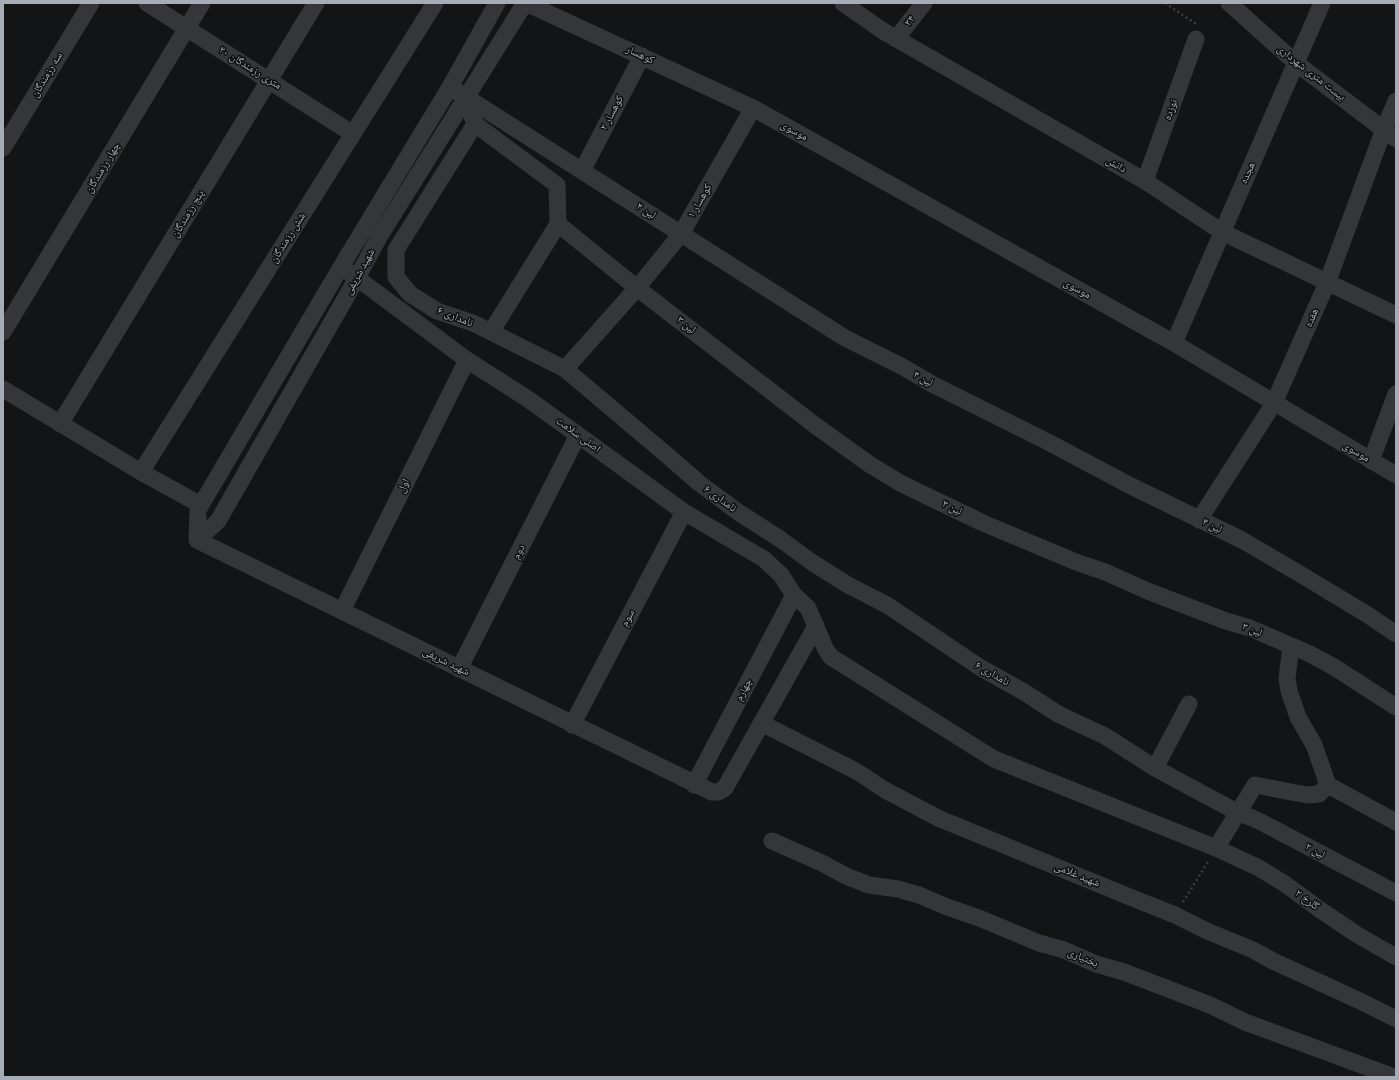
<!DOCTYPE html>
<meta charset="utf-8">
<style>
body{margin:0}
#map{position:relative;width:1399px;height:1080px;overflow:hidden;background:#131415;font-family:"Varela Round",sans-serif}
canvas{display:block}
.frame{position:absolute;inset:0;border:4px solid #a6acb5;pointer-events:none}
</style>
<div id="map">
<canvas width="1399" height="1080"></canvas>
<div class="frame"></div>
</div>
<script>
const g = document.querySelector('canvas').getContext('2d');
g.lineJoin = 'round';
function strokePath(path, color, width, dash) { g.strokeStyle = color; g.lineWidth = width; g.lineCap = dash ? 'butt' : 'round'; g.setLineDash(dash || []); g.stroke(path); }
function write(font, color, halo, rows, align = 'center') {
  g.font = font + ' "Varela Round","Noto Naskh Arabic",sans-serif'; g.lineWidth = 3; g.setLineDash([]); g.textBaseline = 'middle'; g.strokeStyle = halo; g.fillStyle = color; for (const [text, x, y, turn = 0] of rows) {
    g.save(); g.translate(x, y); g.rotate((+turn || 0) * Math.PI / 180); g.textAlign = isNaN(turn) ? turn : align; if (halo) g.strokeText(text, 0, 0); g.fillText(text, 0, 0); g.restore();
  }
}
const path = new Path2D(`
 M1165 3 1196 24
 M1183 902 1209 860`);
const minor = new Path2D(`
 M147 3 353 134
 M526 3 753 108 1174 343 1396 475
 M843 3 883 31 1145 181 1222 232 1396 315
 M1229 3 1296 63 1396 139
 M896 39 924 3
 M450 87 845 338 903 367 932 384 1048 442 1129 485 1242 540 1300 574 1368 615 1396 634
 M465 97 475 124 396 250V277L410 294 437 311 473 323 565 369 668 456 699 483 738 512 780 539 813 563 848 585 887 605 981 668 1024 692 1058 714 1105 736 1155 768 1179 781 1233 810 1259 821 1396 893
 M475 124 557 185 558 224 491 332
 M3 148 91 3
 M582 171 642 56
 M1145 181 1196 39
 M558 224 637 288 816 426 869 464 900 483 983 523 1076 562 1105 572 1150 592 1226 621 1250 628 1310 654 1334 667 1396 707
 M341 267 357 278 467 360 528 399 578 435 684 512 764 559 781 575 794 595 808 608 825 648 831 657 994 759 1216 848 1259 868 1285 884 1319 909 1356 934 1396 957
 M3 332 202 3
 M1174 343 1322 3
 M565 369 637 288 681 234 753 108
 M3 389 141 472 201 505
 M60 424 316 3
 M1371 461 1396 394
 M141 472 435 3
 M1199 520 1274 403 1327 283 1384 129 1396 101
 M197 540 712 792H718L725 788 816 626
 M197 540 218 521 357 278 379 237 525 3
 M197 540 198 510 341 267 450 87 497 3
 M342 611 467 360
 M1291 646 1287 678 1289 691 1298 717 1314 745 1328 785 1396 822
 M459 669 578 435
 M761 723 856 771 885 790 938 818 1125 895 1175 915 1207 931 1253 950 1273 961 1360 1001 1396 1019
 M572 725 684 512
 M1155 768 1189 704
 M694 785 794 595
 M772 841 822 863 846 876 869 885 898 889 919 895 947 907 979 918 1039 943 1064 950 1096 964 1124 972 1210 1005 1245 1022 1394 1077
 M1216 848 1255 785 1291 792 1308 795 1319 794 1328 785`);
const streetNames = [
 ["۳۴",910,21,-52],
 ["کوهسار",640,55,25],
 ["۲۰ متری رزمندگان",250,68,32],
 ["بیست متری شهرداری",1311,73,38],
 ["سه رزمندگان",47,75,-59],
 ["نوزده",1171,110,-70],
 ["کوهسار ۲",612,113,-62],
 ["موسوی",794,131,29],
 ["دانش",1116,165,30],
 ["چهار رزمندگان",103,168,-59],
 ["هجده",1248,173,-66],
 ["کوهسار ۱",700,201,-60],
 ["لین ۴",646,211,32],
 ["پنج رزمندگان",188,214,-59],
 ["شش رزمندگان",288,238,-58],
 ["شهید شریفی",360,272,-61],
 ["موسوی",1077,289,29],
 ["نامداری ۶",455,317,22],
 ["هفده",1312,318,-66],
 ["لین ۳",686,325,38],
 ["لین ۴",923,379,29],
 ["اصلی سلامت",578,435,36],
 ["موسوی",1356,452,31],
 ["اول",404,486,-64],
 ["نامداری ۶",720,499,36],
 ["لین ۳",952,508,26],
 ["لین ۴",1212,526,26],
 ["دوم",519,552,-63],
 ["سوم",628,618,-62],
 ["لین ۳",1252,630,21],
 ["شهید شریفی",446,662,26],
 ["نامداری ۶",992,674,30],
 ["چهارم",744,690,-62],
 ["لین ۲",1315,851,29],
 ["شهید غلامی",1077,875,22],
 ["گلرخ ۲",1307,900,36],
 ["بختیاری",1083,958,23]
];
strokePath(path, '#3b3d41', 2.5, [2, 3]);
strokePath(minor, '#35363a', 17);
write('11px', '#a6acb5', '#0e0f10', streetNames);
</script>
